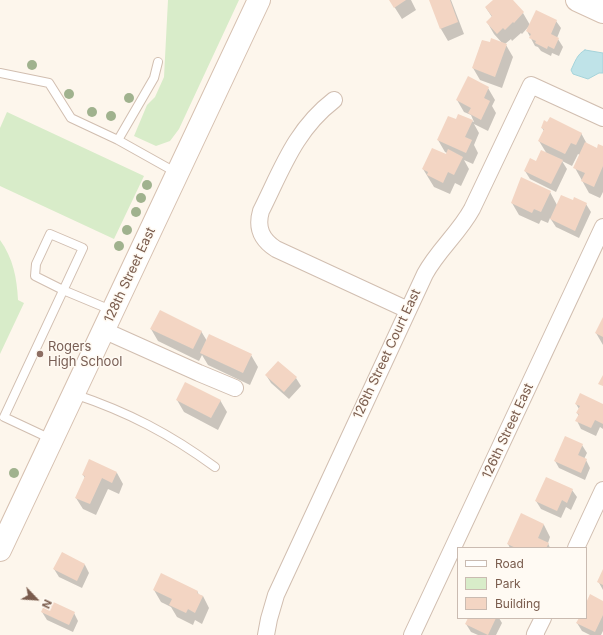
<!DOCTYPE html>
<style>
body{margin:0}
#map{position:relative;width:603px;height:635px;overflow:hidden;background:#fdf6ec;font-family:Inter,sans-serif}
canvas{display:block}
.legend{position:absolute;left:457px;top:547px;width:130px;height:72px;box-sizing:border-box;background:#fffaf3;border:1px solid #cabbb1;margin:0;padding:5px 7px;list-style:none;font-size:12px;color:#7a5c4d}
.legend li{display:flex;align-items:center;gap:8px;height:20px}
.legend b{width:20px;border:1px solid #cabbb1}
.north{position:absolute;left:16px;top:579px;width:40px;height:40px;-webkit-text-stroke:3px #fffaf3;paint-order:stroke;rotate:115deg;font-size:11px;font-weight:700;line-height:16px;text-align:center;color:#7a5c4d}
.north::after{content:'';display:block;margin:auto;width:14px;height:18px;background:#7a5c4d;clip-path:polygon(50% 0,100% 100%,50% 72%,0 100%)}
</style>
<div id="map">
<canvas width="603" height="635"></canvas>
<ul class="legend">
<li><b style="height:5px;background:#fff"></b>Road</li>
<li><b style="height:11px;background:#d8ecc9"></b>Park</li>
<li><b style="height:11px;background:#f3d5c3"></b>Building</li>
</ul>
<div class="north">N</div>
</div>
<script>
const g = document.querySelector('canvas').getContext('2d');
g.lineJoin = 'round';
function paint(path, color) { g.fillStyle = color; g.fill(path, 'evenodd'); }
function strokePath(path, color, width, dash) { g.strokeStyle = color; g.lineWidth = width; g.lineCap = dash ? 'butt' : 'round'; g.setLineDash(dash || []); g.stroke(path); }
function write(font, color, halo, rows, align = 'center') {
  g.font = font + ' Inter,sans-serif'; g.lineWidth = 3; g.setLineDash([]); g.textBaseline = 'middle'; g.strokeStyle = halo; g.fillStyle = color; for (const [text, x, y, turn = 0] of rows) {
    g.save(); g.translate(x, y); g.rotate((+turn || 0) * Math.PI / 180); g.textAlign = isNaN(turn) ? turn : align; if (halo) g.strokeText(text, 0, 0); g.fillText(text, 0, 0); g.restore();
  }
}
const green = new Path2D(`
 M168 0H239L179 129 170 141 156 146 134 136 147 105 155 97 164 77Z
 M7 112 144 176 114 239 0 186V128Z
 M0 240C13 258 17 278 18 300L24 303 0 354Z`);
const water = new Path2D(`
 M585 50 603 53V73H599L588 79 573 74 571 70C575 62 577 54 585 50Z`);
const shadow = new Path2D(`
 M390 0H411L416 10 402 19Z
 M430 0H451L464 34 448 41 441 29Z
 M495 0H511L523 13 530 25 522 34 521 33 512 41 511 39 505 44 506 45 513 57 502 88 480 80 473 68 482 41 490 44H503L494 34 487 22 492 17 486 8Z
 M556 21 561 28 557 38 558 39 563 47 559 56 552 53 551 56 541 51 538 47 535 46 527 31Z
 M488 88 495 100 492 106 496 113 488 131 474 124 479 133 474 145 478 153 473 164 464 160 469 169 461 186 455 183 450 194 434 187 423 169 446 155 447 153 445 152 438 140 457 121 459 115 474 122 471 115 464 112 457 100Z
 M542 128 581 133 587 144 597 149 603 147V192L600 198 589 193 575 168 580 155 578 154 572 166 562 161 567 169 556 192 530 179 525 171 547 154 539 141 544 131Z
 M550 192 557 205 586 204 591 212 579 238 556 227 550 218 548 223 541 220 539 224 519 215 512 203Z
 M603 319V345L596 333Z
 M151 329 201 331 207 341 251 355 258 367 250 385 208 365 202 355 199 361 158 341Z
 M278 362 296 378 301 386 289 399 271 383 266 375Z
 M177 400H220L227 412 218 430 184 412Z
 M576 404 603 406V429L600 427 596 436 581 429 577 421 579 416 577 413 579 409Z
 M582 445 587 453 584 459 586 460 590 468 585 480 559 468 555 461Z
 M117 473 123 484 119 494 108 489 96 515 83 509 76 498 85 478 83 475Z
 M572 490 577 497 571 510 566 507 561 518 541 509 536 501Z
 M522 515 544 525 550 537 548 543 550 548H510L508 544Z
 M62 554 85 565 89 573 82 588 59 577 54 569Z
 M603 571V590L598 581Z
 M154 590 197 591 199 595 203 596 209 608 202 624 195 620 193 625 177 617 171 607 161 602Z
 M603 602V631L601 635H590L582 631 577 623 580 618H586V605Z
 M42 612 74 613 78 621 73 632 47 620Z
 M469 618H499L502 623 496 635H478L471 632 466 624Z`);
const building = new Path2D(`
 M389 0H406L394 8Z
 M429 0H450L458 22 440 29Z
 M493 0H513L524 12 514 23 513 22 505 30 503 28 497 34 486 22 492 16 485 7Z
 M536 10 557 20 551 34 559 38 554 49 548 46 547 49 535 43 536 41 529 38 531 34 526 31Z
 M491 38 507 44 495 77 472 68 482 40 490 42Z
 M468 76 489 87 484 98 490 101 481 120 468 113 471 108 456 100Z
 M458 114 473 120 465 137 472 140 466 153 437 140 448 116 456 119Z
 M550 117 582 133 576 145 571 143 565 154 538 141 544 129 541 128 544 120 547 122Z
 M585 142 597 148 598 144 603 146V166L594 187 581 181 585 173 573 168Z
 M432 148 446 154 448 149 463 157 454 175 448 172 443 183 427 175 428 172 422 169Z
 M541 150 563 160 551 184 524 171 530 158 536 161Z
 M521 177 551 191 541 212 534 209 532 213 511 203Z
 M561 195 573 200 574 197 587 203 575 231 550 219Z
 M160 310 202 331 193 349 150 329Z
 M603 317V337L595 333Z
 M209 334 252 354 243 373 200 353Z
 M278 361 297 377 284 392 265 375Z
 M603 375V386L598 384Z
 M185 382 221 400 211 418 176 400Z
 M580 393 603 404V424L595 420 591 428 575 421 579 414 576 413 580 406 575 404Z
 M565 436 583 444 578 455 587 459 581 473 554 461Z
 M89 459 117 472 112 483 102 478 90 504 75 498 85 476 82 475Z
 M546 477 573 489 567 503 562 500 557 511 535 501Z
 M521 513 544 524 538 538 549 543 546 548H516L507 544Z
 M62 552 85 564 77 581 53 569Z
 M603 569V585L597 582Z
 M161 573 198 591 197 593 203 596 195 613 188 609 186 613 169 605 172 599 153 590Z
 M590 594 603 601V615L595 632 576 623 579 618H586V603Z
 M47 599 75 612 69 625 41 612Z
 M468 618H496L488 635 465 624Z`);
const lane = new Path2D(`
 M158 62 154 78 118 140 177 173
 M0 73 49 83 71 118 118 140
 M74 394C128 412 170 434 215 467
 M51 439 4 417 83 248 50 234 36 264 35 276 63 290 111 310`);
const street = new Path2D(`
 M334 100C295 130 282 169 261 211 256 228 262 240 276 249L408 310
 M103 330 199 373 235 388
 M576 548 603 490
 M266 635 269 619 276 595 425 274C438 250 459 233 472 209L531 85 603 118
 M412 635 603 227
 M536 635 535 634 543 618`);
const secondary = new Path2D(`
 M577 0 603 12
 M0 550 259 0`);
const trees = [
 [32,65],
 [69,94],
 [129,98],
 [92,112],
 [111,116],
 [147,185],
 [141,198],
 [136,212],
 [127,230],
 [119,246],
 [14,473]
];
const markers = [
 [40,354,4,"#8d6e63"]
];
const streetNames = [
 ["128th Street East",130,275,-65],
 ["126th Street Court East",387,354,-65],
 ["126th Street East",508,431,-65]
];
const educationNames = [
 ["Rogers",48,347],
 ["High School",48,362]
];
paint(green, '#d8ecc9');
paint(water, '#bfe3e8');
strokePath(water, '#a5d3da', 1);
paint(shadow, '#0003');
paint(building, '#f3d5c3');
strokePath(lane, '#d1beb0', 10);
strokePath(street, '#d1beb0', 18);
strokePath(secondary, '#d6c0b0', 24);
strokePath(lane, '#fff', 8);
strokePath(street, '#fff', 16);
strokePath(secondary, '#fff', 22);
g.fillStyle = '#a0b28e';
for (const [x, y] of trees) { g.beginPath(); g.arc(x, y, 5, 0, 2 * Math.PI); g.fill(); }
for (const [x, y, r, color] of markers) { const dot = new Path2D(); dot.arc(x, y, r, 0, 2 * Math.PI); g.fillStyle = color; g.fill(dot); strokePath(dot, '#fffaf3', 1.5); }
write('13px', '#7a5c4d', '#fffaf3', streetNames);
write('13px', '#785e54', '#fffaf3', educationNames, 'left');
</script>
